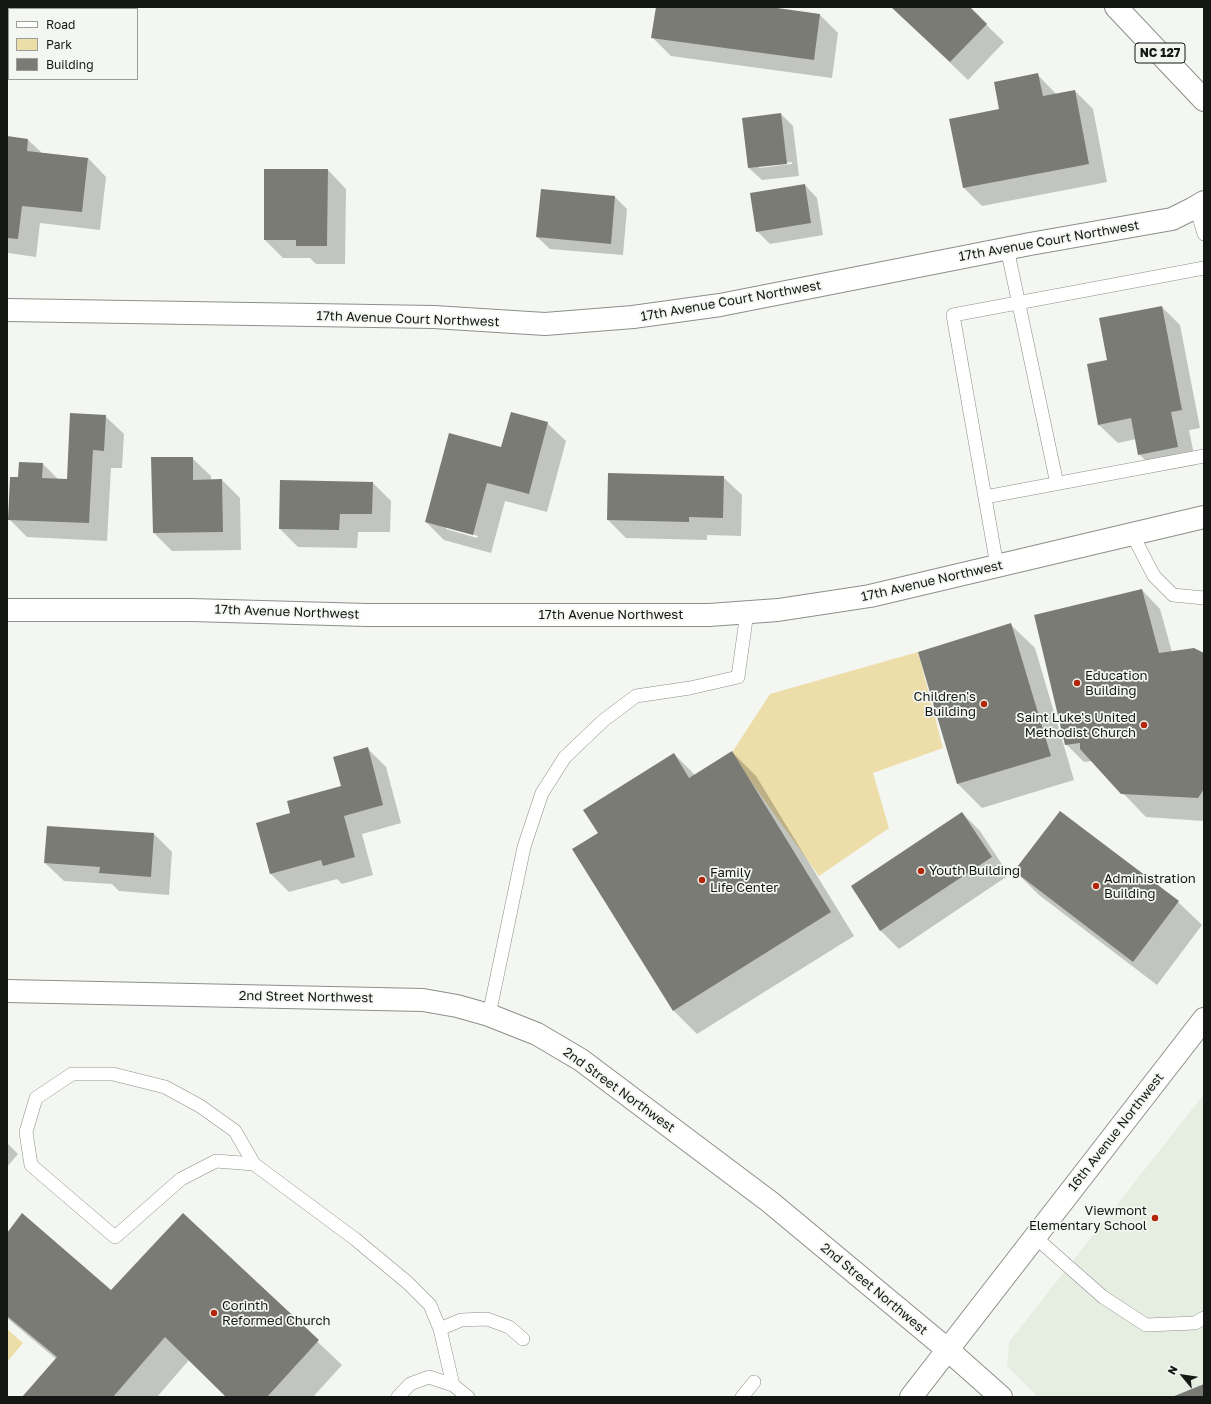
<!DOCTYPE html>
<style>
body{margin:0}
#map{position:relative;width:1211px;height:1404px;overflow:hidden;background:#f3f6f1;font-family:"Golos Text",sans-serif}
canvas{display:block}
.frame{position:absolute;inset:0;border:8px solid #151715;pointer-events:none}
.legend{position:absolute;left:8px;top:8px;width:130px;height:72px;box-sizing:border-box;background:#f3f6f1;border:1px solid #9a9d99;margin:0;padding:5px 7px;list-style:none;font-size:12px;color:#151715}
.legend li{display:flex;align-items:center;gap:8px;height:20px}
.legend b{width:20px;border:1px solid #9a9d99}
.north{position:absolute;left:1163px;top:1356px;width:40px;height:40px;-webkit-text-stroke:3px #f3f6f1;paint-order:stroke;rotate:299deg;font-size:11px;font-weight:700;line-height:16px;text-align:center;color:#151715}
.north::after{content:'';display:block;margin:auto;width:14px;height:18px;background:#151715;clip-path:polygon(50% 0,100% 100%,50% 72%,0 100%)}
</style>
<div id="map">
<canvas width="1211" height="1404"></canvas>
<div class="frame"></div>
<ul class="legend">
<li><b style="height:5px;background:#fff"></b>Road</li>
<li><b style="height:11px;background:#eddda8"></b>Park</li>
<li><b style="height:11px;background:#7a7b75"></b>Building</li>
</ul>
<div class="north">N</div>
</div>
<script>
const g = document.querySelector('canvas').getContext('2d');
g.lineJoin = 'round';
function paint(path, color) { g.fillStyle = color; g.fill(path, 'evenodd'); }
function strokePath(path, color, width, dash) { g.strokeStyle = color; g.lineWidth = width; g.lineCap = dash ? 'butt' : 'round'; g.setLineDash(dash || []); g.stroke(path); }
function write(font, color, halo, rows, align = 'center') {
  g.font = font + ' "Golos Text",sans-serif'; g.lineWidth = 3.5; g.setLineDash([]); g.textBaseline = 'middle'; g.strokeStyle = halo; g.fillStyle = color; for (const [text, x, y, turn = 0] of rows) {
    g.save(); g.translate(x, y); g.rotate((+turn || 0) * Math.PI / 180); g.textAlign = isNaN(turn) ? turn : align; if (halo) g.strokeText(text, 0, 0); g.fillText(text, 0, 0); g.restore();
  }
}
const built = new Path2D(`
 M1204 1094V1397H1038L1007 1366 1009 1342Z`);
const green = new Path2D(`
 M918 652 943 748 873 773 889 828 819 876 731 754 770 694Z
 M7 1329 23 1343 7 1362Z`);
const shadow = new Path2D(`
 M657 7H763L820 15 838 33 832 78 671 56 652 37Z
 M892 7H968L1004 42 968 80Z
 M1038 75 1057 95 1075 91 1093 109 1107 182 982 206 964 188 950 119 1000 110Z
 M781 114 793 126 799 176 762 180 749 168 743 119ZM792 162V164L759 168V166Z
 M7 137 28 140 42 153 88 158 106 177 100 230 40 223 36 257 8 253Z
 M328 170 346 189 345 264H316L310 258H283L265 240Z
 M805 185 817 198 823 235 770 244 757 231Z
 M615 197 627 209 623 255 550 249 537 237Z
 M1162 307 1180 325 1200 428 1189 430 1196 465 1157 472 1139 454 1136 439 1118 443 1099 425 1108 361Z
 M105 416 124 434 122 468H111L107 541 27 537 9 519 19 478 43 464 58 479 68 480Z
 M547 423 566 441 547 512 505 501 491 553 444 540 426 522 502 448ZM446 527 478 536 477 538 446 529Z
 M192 458 211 476V480H222L240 498 241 550 172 551 154 533Z
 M723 477 742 495 741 536 707 535V540L626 538 608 520Z
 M281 481 373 483 391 501 390 532H358L357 548 298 547 280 529Z
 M1142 590 1160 609 1172 652 1204 655V821L1146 817 1092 761 1084 762 1066 744Z
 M1011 625 1035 648 1074 780 982 808 958 784 919 653Z
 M367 748 386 767 401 823 362 834 373 875 342 884 337 879 289 892 270 873 291 813 342 787Z
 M732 752 756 776 854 936 697 1034 673 1010 600 833 674 754 695 775Z
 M962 813 980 831 1009 875 899 949 881 931 852 887Z
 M154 834 172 852 169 895 119 891 112 884 64 881 45 863Z
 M1015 871 1178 902 1202 925 1157 985 1039 895Z
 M7 1143 18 1154 7 1167Z
 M183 1214 342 1365 313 1397H227L189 1360 157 1397H23L56 1359 7 1318V1234L111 1291Z`);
const building = new Path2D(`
 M656 7H770L820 14 814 60 651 38Z
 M891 7H970L987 24 950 62Z
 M1038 73 1043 96 1075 90 1089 164 963 188 949 119 999 109 994 82Z
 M781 113 787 164 748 168 742 118Z
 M7 136 28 139 27 151 88 158 82 212 22 206 18 239 7 238Z
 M264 169H328L327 246H296V240H264Z
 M805 184 811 223 756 232 750 193Z
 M541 189 615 196 611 244 536 237Z
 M1162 306 1182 410 1171 412 1178 447 1138 455 1131 418 1098 425 1087 364 1107 360 1099 318Z
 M511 412 548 422 529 494 487 483 473 535 425 522 449 433 501 447Z
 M70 413 106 415 104 451 93 450 89 523 8 520 10 477H18L19 462 43 463 42 478 67 479Z
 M151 457H193V480L222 479 223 532 153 533Z
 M608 473 724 476 723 518 689 517V522L607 520Z
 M280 480 373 482 372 514H340L339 530 279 529Z
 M1142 589 1159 653 1194 648 1204 653V789L1198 798 1121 794 1080 749V743L1065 745 1034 615Z
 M1011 623 1051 756 957 784 918 652Z
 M368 747 383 805 344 816 355 857 323 866 321 860 270 874 256 823 290 813 287 801 341 786 333 757Z
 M732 751 831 912 673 1011 572 849 598 833 583 810 674 753 689 778Z
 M1060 811 1179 901 1133 962 1014 871Z
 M962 812 992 857 880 931 851 886Z
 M47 826 154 833 151 877 99 873 100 867 44 863Z
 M22 1213 111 1290 183 1213 319 1340 267 1397H226L165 1337 113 1397H22L57 1357 7 1316V1233Z
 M1204 1384V1397H1172Z`);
const service = new Path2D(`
 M1196 207 1204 234
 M1007 248 1057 484
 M985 497 1204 456
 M1132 534 1154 576 1173 595 1204 598
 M997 566 953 315 1204 268
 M489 1015 524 847 542 793 565 757 604 720 636 696 690 688 738 677 747 612
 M254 1164 235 1131 200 1106 165 1087 113 1074H72L36 1098 26 1132 31 1165 115 1237 181 1179 216 1161 254 1164 355 1239 408 1283 430 1305 440 1329 453 1385
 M1035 1237 1103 1297 1146 1325 1195 1323 1204 1318
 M440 1329 461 1320 487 1319 509 1327 523 1339
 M398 1397 410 1384 429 1377 453 1385 468 1397
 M742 1397 754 1382`);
const minor = new Path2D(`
 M7 310 434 317 545 324 633 317 720 305 1030 244 1172 219 1192 209 1204 202
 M7 610H191L367 615H709L778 610 870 596 1204 517
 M7 991 423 1000 457 1006 489 1015 537 1034 581 1060 770 1202 948 1350 1001 1397`);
const secondary = new Path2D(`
 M911 1397 1204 1019`);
const primary = new Path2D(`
 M1116 7 1204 100`);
const markers = [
 [1077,683,4,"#b2260a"],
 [984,704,4,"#b2260a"],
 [1144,725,4,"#b2260a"],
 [921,871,4,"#b2260a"],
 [702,880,4,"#b2260a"],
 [1096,886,4,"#b2260a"],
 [1155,1218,4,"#b2260a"],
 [214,1313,4,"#b2260a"]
];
const shields = [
 [1160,53,50]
];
const shieldNames = [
 ["NC 127",1160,53]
];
const streetNames = [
 ["17th Avenue Court Northwest",1049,241,-10],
 ["17th Avenue Court Northwest",731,301,-10],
 ["17th Avenue Court Northwest",408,319,2],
 ["17th Avenue Northwest",932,581,-13],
 ["17th Avenue Northwest",287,612,2],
 ["17th Avenue Northwest",611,615],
 ["2nd Street Northwest",306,997,1],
 ["2nd Street Northwest",619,1090,36],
 ["16th Avenue Northwest",1116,1132,-52],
 ["2nd Street Northwest",874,1289,40]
];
const poiNames = [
 ["Education",1085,676],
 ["Building",1085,691],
 ["Children's",976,697,"right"],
 ["Building",976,712,"right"],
 ["Saint Luke's United",1136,718,"right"],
 ["Methodist Church",1136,733,"right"],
 ["Youth Building",929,871],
 ["Family",710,873],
 ["Life Center",710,888],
 ["Administration",1104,879],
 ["Building",1104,894],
 ["Viewmont",1147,1211,"right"],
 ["Elementary School",1147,1226,"right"],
 ["Corinth",222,1306],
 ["Reformed Church",222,1321]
];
paint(built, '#e6eee2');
paint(green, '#eddda8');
paint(shadow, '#0003');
paint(building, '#7a7b75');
strokePath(service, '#8c8f8a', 14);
strokePath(minor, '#8c8f8a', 24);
strokePath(secondary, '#8c8f8a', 24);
strokePath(primary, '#8c8f8a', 24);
strokePath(service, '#fff', 13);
strokePath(minor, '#fff', 22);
strokePath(secondary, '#fff', 22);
strokePath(primary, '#fff', 22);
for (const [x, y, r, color] of markers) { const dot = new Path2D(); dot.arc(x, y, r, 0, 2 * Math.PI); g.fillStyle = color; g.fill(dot); strokePath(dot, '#f3f6f1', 1.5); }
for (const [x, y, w] of shields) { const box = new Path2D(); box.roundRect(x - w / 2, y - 10, w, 20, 3); g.fillStyle = '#f3f6f1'; g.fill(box); strokePath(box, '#151715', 1); }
write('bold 12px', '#151715', null, shieldNames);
write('13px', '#151715', '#f3f6f1', streetNames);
write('13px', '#151715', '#f3f6f1', poiNames, 'left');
</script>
